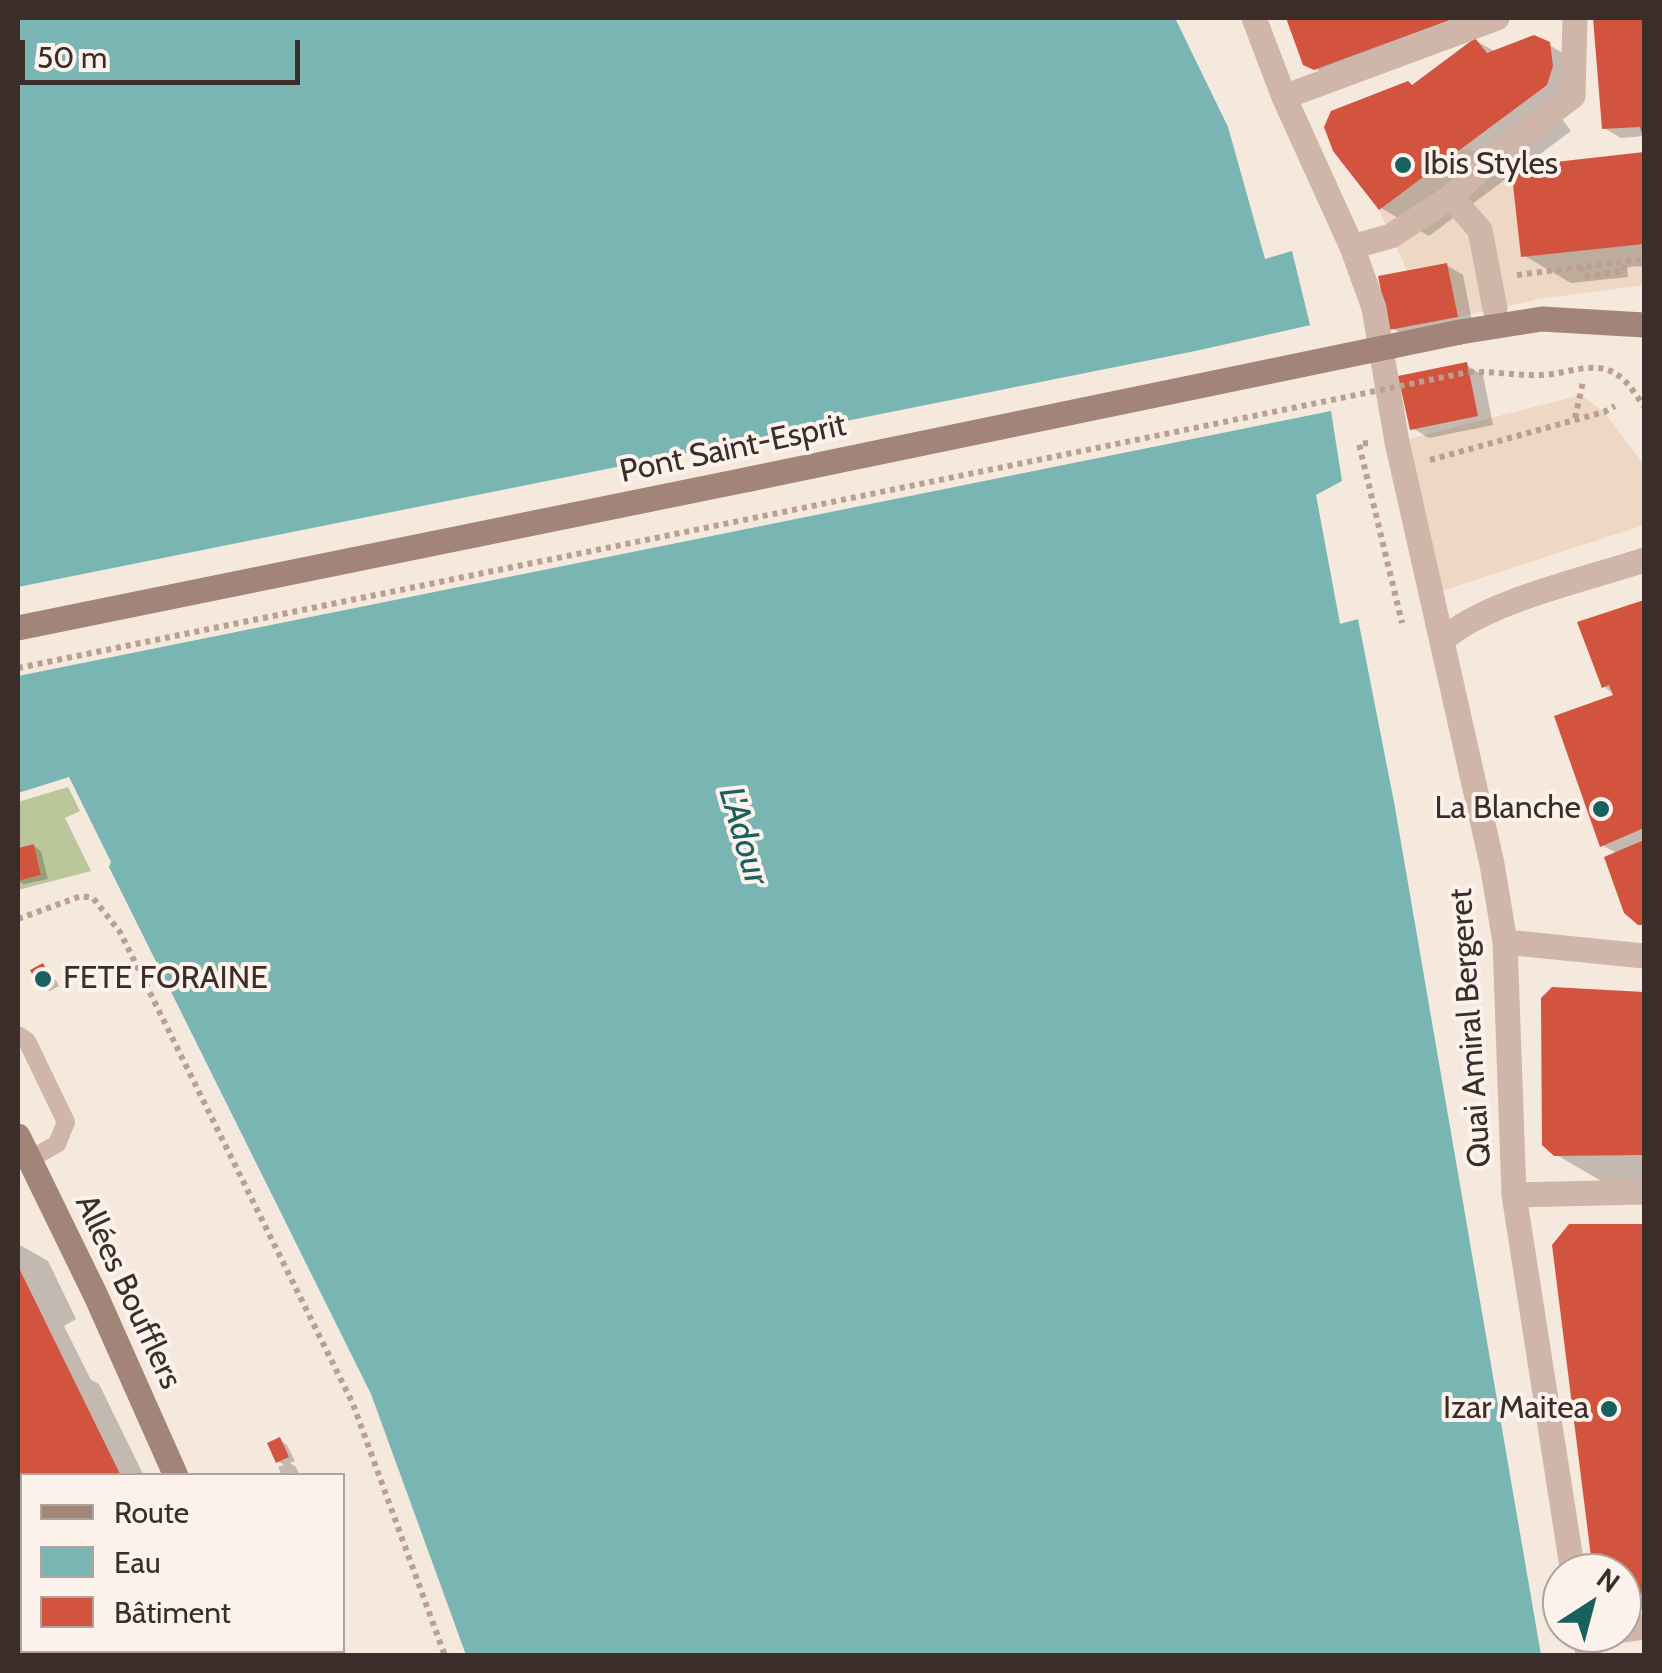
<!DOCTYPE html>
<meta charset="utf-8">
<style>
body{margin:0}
#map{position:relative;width:1662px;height:1673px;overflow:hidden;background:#f5e8dd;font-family:Cabin,sans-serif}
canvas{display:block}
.frame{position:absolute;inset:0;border:20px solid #3b2d29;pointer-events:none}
.legend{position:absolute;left:20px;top:1473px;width:325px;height:180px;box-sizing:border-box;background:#fcf2eb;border:2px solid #afa39d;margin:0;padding:12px 18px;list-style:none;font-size:30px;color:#3b2d29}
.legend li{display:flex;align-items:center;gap:20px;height:50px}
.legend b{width:50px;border:2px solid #afa39d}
.north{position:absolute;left:1542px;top:1553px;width:100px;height:100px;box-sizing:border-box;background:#fcf2eb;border:2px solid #afa39d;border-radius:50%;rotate:36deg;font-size:28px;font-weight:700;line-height:40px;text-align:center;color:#3b2d29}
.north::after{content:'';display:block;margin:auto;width:35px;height:45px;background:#19615f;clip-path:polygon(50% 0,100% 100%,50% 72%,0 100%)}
.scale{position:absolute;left:20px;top:40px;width:280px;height:45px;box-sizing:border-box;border:5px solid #3b2d29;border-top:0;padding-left:12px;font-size:30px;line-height:35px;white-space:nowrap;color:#3b2d29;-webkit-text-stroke:8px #fcf2eb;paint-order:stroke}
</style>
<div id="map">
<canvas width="1662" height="1673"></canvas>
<div class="frame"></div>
<ul class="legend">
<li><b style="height:12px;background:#a38478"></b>Route</li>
<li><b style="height:28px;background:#79b5b2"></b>Eau</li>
<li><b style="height:28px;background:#d2543f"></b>Bâtiment</li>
</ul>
<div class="north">N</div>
<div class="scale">50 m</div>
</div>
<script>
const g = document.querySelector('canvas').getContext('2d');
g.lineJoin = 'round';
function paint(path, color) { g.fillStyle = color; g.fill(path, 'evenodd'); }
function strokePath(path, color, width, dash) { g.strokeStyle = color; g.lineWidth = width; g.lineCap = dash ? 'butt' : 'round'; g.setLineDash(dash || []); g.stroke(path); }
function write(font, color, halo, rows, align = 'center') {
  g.font = font + ' Cabin,sans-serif'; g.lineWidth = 8; g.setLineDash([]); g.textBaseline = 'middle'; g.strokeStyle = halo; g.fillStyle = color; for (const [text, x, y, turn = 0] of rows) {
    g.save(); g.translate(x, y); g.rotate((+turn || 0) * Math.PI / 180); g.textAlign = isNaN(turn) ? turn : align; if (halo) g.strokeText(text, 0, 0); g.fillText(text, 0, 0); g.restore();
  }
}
const green = new Path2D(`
 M68 787 80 811 65 818 91 871 18 890V881L41 875 34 844 18 848V802Z
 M22 1617V1650H198L200 1655H18V1619Z`);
const plaza = new Path2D(`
 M1463 149 1495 155 1511 167 1521 256 1644 244V285L1539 299 1458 317 1447 263 1407 270 1379 210Z
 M1581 395 1604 412 1644 465V525L1432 594 1397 442Z`);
const water = new Path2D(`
 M18 18H1175L1228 127 1265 259 1292 251 1331 411 1342 481 1316 495 1340 624 1358 619 1394 802 1541 1655H466L371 1394 109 867 111 862 69 777 18 793Z`);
const pier = new Path2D(`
 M1315 324 1336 410 18 676V587L1200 350Z`);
const shadow = new Path2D(`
 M1289 18H1490L1332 78 1305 63Z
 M1595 18H1644V136L1621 138 1604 128Z
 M1476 41 1496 52 1549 45 1566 55 1564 94 1551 104 1571 131 1520 169 1644 154V266L1627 267 1628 277 1571 283 1523 255 1514 173 1429 236 1381 208 1414 87Z
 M1446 265 1463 275 1473 326 1408 338 1392 328Z
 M1466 365 1483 375 1493 425 1429 438 1412 428Z
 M1644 603V926L1639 923 1618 854 1602 845 1616 697 1604 686 1580 623Z
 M34 846 41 851 48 879 24 884 18 881V850Z
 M43 966 50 970 59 986 50 991 42 987Z
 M1553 989 1644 994V1191L1620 1192 1555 1154Z
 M1644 1226V1610L1622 1597V1573H1596L1570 1227Z
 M18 1244 48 1261 76 1319 64 1326 91 1380 99 1384 144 1476H22V1608L18 1610Z
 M280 1440 287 1445 295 1461 290 1463 296 1467 300 1476H282L278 1467 284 1465 278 1461Z`);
const building = new Path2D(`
 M1286 18H1455L1314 70 1303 65Z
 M1593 18H1644V141L1640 127 1602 129Z
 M1534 35 1550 42 1553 66 1547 85 1379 210 1333 151 1324 127 1331 111 1408 81 1412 85 1475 38 1487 53Z
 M1644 152V244L1521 257 1511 167Z
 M1447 263 1458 317 1389 330 1378 276Z
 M1467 362 1478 416 1410 430 1398 376Z
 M1644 600V828L1600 847 1554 716 1613 695 1609 685 1602 688 1577 622Z
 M1644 840V925H1638L1624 913 1604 857Z
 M34 844 41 875 18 881V848Z
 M43 963 53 982 40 989 30 970Z
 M1552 987 1644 992V1155L1554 1156 1542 1145 1541 998Z
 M1569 1224H1644V1594L1622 1596V1573H1593L1552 1245Z
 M18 1266 65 1362 121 1476H22V1487L18 1490Z
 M280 1437 289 1457 276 1463 267 1443Z`);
const path = new Path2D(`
 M1580 267 1586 276 1624 271 1625 262
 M1517 275 1644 259
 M1469 372C1494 371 1517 376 1541 375 1566 375 1596 358 1619 376 1629 383 1637 397 1644 406
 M1575 418 1583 382
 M1368 443 1359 444 1402 623
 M1430 460 1604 412 1615 406
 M18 919 81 896 93 898 120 932 353 1404 445 1656
 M167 1650 169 1656
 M131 1656 132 1650`);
const lane = new Path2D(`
 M18 1035 27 1041 66 1122 57 1144 30 1159`);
const street = new Path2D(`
 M1254 18 1284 97 1352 247 1374 308 1397 442 1492 864 1505 942 1514 1195 1573 1573
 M1284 97 1497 18
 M1451 197 1480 230 1495 309
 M1352 247 1391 236 1451 197 1495 155 1573 96 1575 18
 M1444 639C1486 601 1588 579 1644 560
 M1505 942 1644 956
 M1514 1195 1644 1192
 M18 1592 22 1589
 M1622 1630 1644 1627
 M1583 1633 1589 1656`);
const secondary = new Path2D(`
 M1460 332 1542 319 1644 325
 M18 628 750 479
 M18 1136 96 1296 176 1476
 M240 1650 242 1656`);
const pathBridge = new Path2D(`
 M18 668 1469 372`);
const secondaryBridge = new Path2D(`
 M750 479 1460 332`);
const markers = [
 [1403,165,10,"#19615f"],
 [1601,809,10,"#19615f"],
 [43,979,10,"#19615f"],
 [1609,1409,10,"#19615f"]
];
const poiNames = [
 ["Ibis Styles",1423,165],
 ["La Blanche",1581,809,"right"],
 ["FETE FORAINE",63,979],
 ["Izar Maitea",1589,1409,"right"]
];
const streetNames = [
 ["Pont Saint-Esprit",733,449,-12],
 ["Quai Amiral Bergeret",1471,1028,-94],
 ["Allées Boufflers",128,1292,65]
];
const waterNames = [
 ["L'Adour",743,836,74]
];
paint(green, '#bcc69b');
paint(plaza, '#eed7c3');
paint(water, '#79b5b2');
paint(pier, '#f5e8dd');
paint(shadow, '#0003');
paint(building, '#d2543f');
strokePath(path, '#bb9f91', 6, [5, 5]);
strokePath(lane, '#cfb6a8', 18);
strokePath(street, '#cfb6a8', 25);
strokePath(secondary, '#a38478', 25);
strokePath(pathBridge, '#bb9f91', 6, [5, 5]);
strokePath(secondaryBridge, '#a38478', 25);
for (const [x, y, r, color] of markers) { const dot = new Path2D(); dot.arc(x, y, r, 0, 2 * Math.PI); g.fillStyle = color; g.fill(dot); strokePath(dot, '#fcf2eb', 4); }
write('32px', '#3b2d29', '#fcf2eb', poiNames, 'left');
write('32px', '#3b2d29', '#fcf2eb', streetNames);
write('italic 35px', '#19615f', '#fcf2eb', waterNames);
</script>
